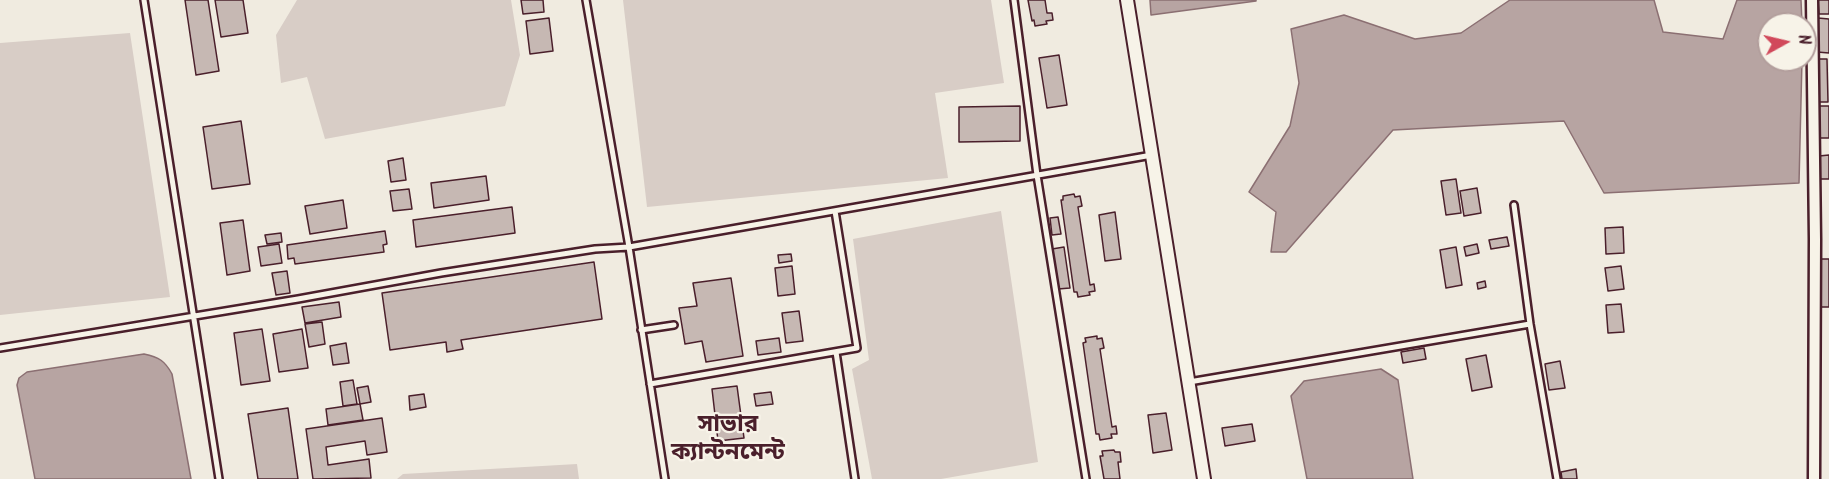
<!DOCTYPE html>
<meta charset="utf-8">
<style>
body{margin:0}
#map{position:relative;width:1829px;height:479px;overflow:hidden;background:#f0ebe0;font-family:Kalam,sans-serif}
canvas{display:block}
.north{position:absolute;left:1757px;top:12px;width:60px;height:60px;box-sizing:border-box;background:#f7f3e8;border:2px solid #b29e9c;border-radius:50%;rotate:82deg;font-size:16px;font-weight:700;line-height:24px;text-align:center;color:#4a1f2b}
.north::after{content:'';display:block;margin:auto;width:21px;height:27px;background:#d1495b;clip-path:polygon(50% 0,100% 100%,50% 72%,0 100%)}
</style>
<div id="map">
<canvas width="1829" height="479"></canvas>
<div class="north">N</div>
</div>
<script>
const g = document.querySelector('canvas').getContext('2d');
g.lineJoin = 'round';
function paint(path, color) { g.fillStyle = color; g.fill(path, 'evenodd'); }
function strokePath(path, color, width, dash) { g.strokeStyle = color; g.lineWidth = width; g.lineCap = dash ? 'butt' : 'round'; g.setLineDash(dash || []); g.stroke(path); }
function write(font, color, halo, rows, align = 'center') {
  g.font = font + ' Kalam,"Noto Sans Bengali",sans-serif'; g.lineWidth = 4.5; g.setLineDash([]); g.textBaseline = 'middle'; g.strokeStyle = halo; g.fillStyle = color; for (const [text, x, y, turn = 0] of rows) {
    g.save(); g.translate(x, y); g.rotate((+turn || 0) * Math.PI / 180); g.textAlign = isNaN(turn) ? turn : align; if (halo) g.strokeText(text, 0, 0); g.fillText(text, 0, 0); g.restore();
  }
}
const green = new Path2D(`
 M297 0H511L520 55 505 106 325 139 307 77 281 83 276 35Z
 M623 0H991L1004 83 935 93 948 178 647 207Z
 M130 33 170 297 0 315V43Z
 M1001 211 1038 462 941 479H872L852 369 869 360 853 239Z
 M577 464 579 479H397L403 474Z`);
const water = new Path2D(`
 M1150 0H1256V1L1151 15Z
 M1510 0H1654L1663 32 1723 39 1737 0H1801L1802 24H1769V60H1802L1799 183 1604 193 1564 121 1393 130 1286 252H1271L1276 212 1249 192 1290 126 1299 83 1291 29 1344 15 1415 39 1461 33Z
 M144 354C159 357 165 361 172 374L191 479H35L17 385 19 378 27 372Z
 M1381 369 1398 380 1413 479H1307L1291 396 1304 381Z`);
const building = new Path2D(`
 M185 0H208L219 71 196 75Z
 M215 0H243L248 33 221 37Z
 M521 0H543L544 12 523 14Z
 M1028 0H1045L1047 13H1052L1053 20 1046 21 1047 24 1035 26 1034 20 1032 21Z
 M1818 0H1829V14H1819Z
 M549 18 553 51 530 54 526 21Z
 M1818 18 1829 19V53L1817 52Z
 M1059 55 1067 105 1047 108 1039 58Z
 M1817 59H1827L1828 102H1818Z
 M1020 106V141L959 142V107Z
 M1818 106H1829V138H1818Z
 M241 121 250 184 212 189 203 127Z
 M1829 155V179H1820L1819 156Z
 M403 158 406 180 391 182 388 161Z
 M486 176 489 200 434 208 431 183Z
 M1456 179 1461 213 1446 215 1441 181Z
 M1477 188 1481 213 1464 216 1460 191Z
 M409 189 412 209 393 211 390 191Z
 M1074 194 1075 197 1080 196 1082 206 1078 207 1090 285 1094 284 1095 291 1089 292 1090 295 1078 297 1077 292H1074L1061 200H1063V196Z
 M343 200 347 228 310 234 305 206Z
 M512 207 515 233 416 247 413 220Z
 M1115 212 1121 259 1105 261 1099 215Z
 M1058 217 1061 234 1052 235 1050 218Z
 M243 220 250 271 227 275 220 223Z
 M1623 227 1624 253 1606 254 1605 228Z
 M385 231 387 244 383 245 384 252 295 264 294 258 288 259 287 245Z
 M281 233 282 242 267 244 265 235Z
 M1507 237 1509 246 1491 249 1489 240Z
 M279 244 282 263 261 266 258 247Z
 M1477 244 1479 253 1466 256 1464 247Z
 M1064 247 1070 288 1058 289 1052 249Z
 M1456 247 1462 285 1446 288 1440 250Z
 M791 254 792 261 779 263 778 255Z
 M1820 259H1829V307H1820Z
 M594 262 602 319 461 340 463 349 447 352 446 342 390 350 382 293Z
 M792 266 795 294 778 296 775 268Z
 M1621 266 1624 289 1608 291 1605 268Z
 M287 271 290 293 276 295 272 273Z
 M731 278 743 356 706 362 702 341 685 344 679 308 697 306 693 283Z
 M1485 281 1486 287 1478 289 1477 283Z
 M339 302 341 317 305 323 302 307Z
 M1621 304 1624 332 1608 333 1606 305Z
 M799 311 803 341 786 343 782 313Z
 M322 322 325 344 309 347 305 324Z
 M262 329 270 381 241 385 234 333Z
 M302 329 308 368 279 372 273 334Z
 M1097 336V339L1102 338 1104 348 1100 349 1112 427 1116 426 1117 434H1111L1112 438 1100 440 1099 434H1096L1083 343 1086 342 1085 338Z
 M779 338 781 352 758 355 756 341Z
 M346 343 349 363 333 365 330 346Z
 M1424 348 1426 359 1403 363 1401 352Z
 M1486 355 1492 387 1472 391 1466 359Z
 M1560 361 1565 388 1549 390 1545 364Z
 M353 380 357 404 343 406 340 382Z
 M368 386 371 402 360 404 357 388Z
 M737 386 744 438 718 441 712 389Z
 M771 392 773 404 756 406 754 394Z
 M424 394 426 407 410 410 409 396Z
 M360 404 363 420 328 425 326 409Z
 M288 408 298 479H258L248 414Z
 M1166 413 1172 450 1153 453 1148 415Z
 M382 418 387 452 367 455 365 441 326 447 328 465 369 459 371 478 313 479 306 429Z
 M1252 424 1255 441 1225 446 1222 428Z
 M1114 450 1115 452H1120L1121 462H1118L1120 479H1104L1100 456H1103L1102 451Z
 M1576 469 1577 479H1562L1561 472Z`);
const service = new Path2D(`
 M144 0 219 479
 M586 0 629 247 665 479
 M1014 0 1037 175 1086 479
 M1514 205 1530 324 1557 479
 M641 330 674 325
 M0 348 298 299 441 273 595 249 629 247 1152 155
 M836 352 855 479
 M1189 382 1530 324
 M650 384 857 348 835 211`);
const minor = new Path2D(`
 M1812 0 1815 239 1814 479`);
const tertiary = new Path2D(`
 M1127 0 1204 479`);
const districtNames = [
 ["সাভার",728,427],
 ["ক্যান্টনমেন্ট",728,455]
];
paint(green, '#d8cdc6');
paint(water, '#b7a4a2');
strokePath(water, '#8b6f72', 1.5);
paint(building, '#c6b8b3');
strokePath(building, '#4a1f2b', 1.5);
strokePath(service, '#4a1f2b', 10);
strokePath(minor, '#4a1f2b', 15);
strokePath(tertiary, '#4a1f2b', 16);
strokePath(service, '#f7f3e8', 5);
strokePath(minor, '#f7f3e8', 10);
strokePath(tertiary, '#f7f3e8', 12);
write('bold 24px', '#4a1f2b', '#f7f3e8', districtNames);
</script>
